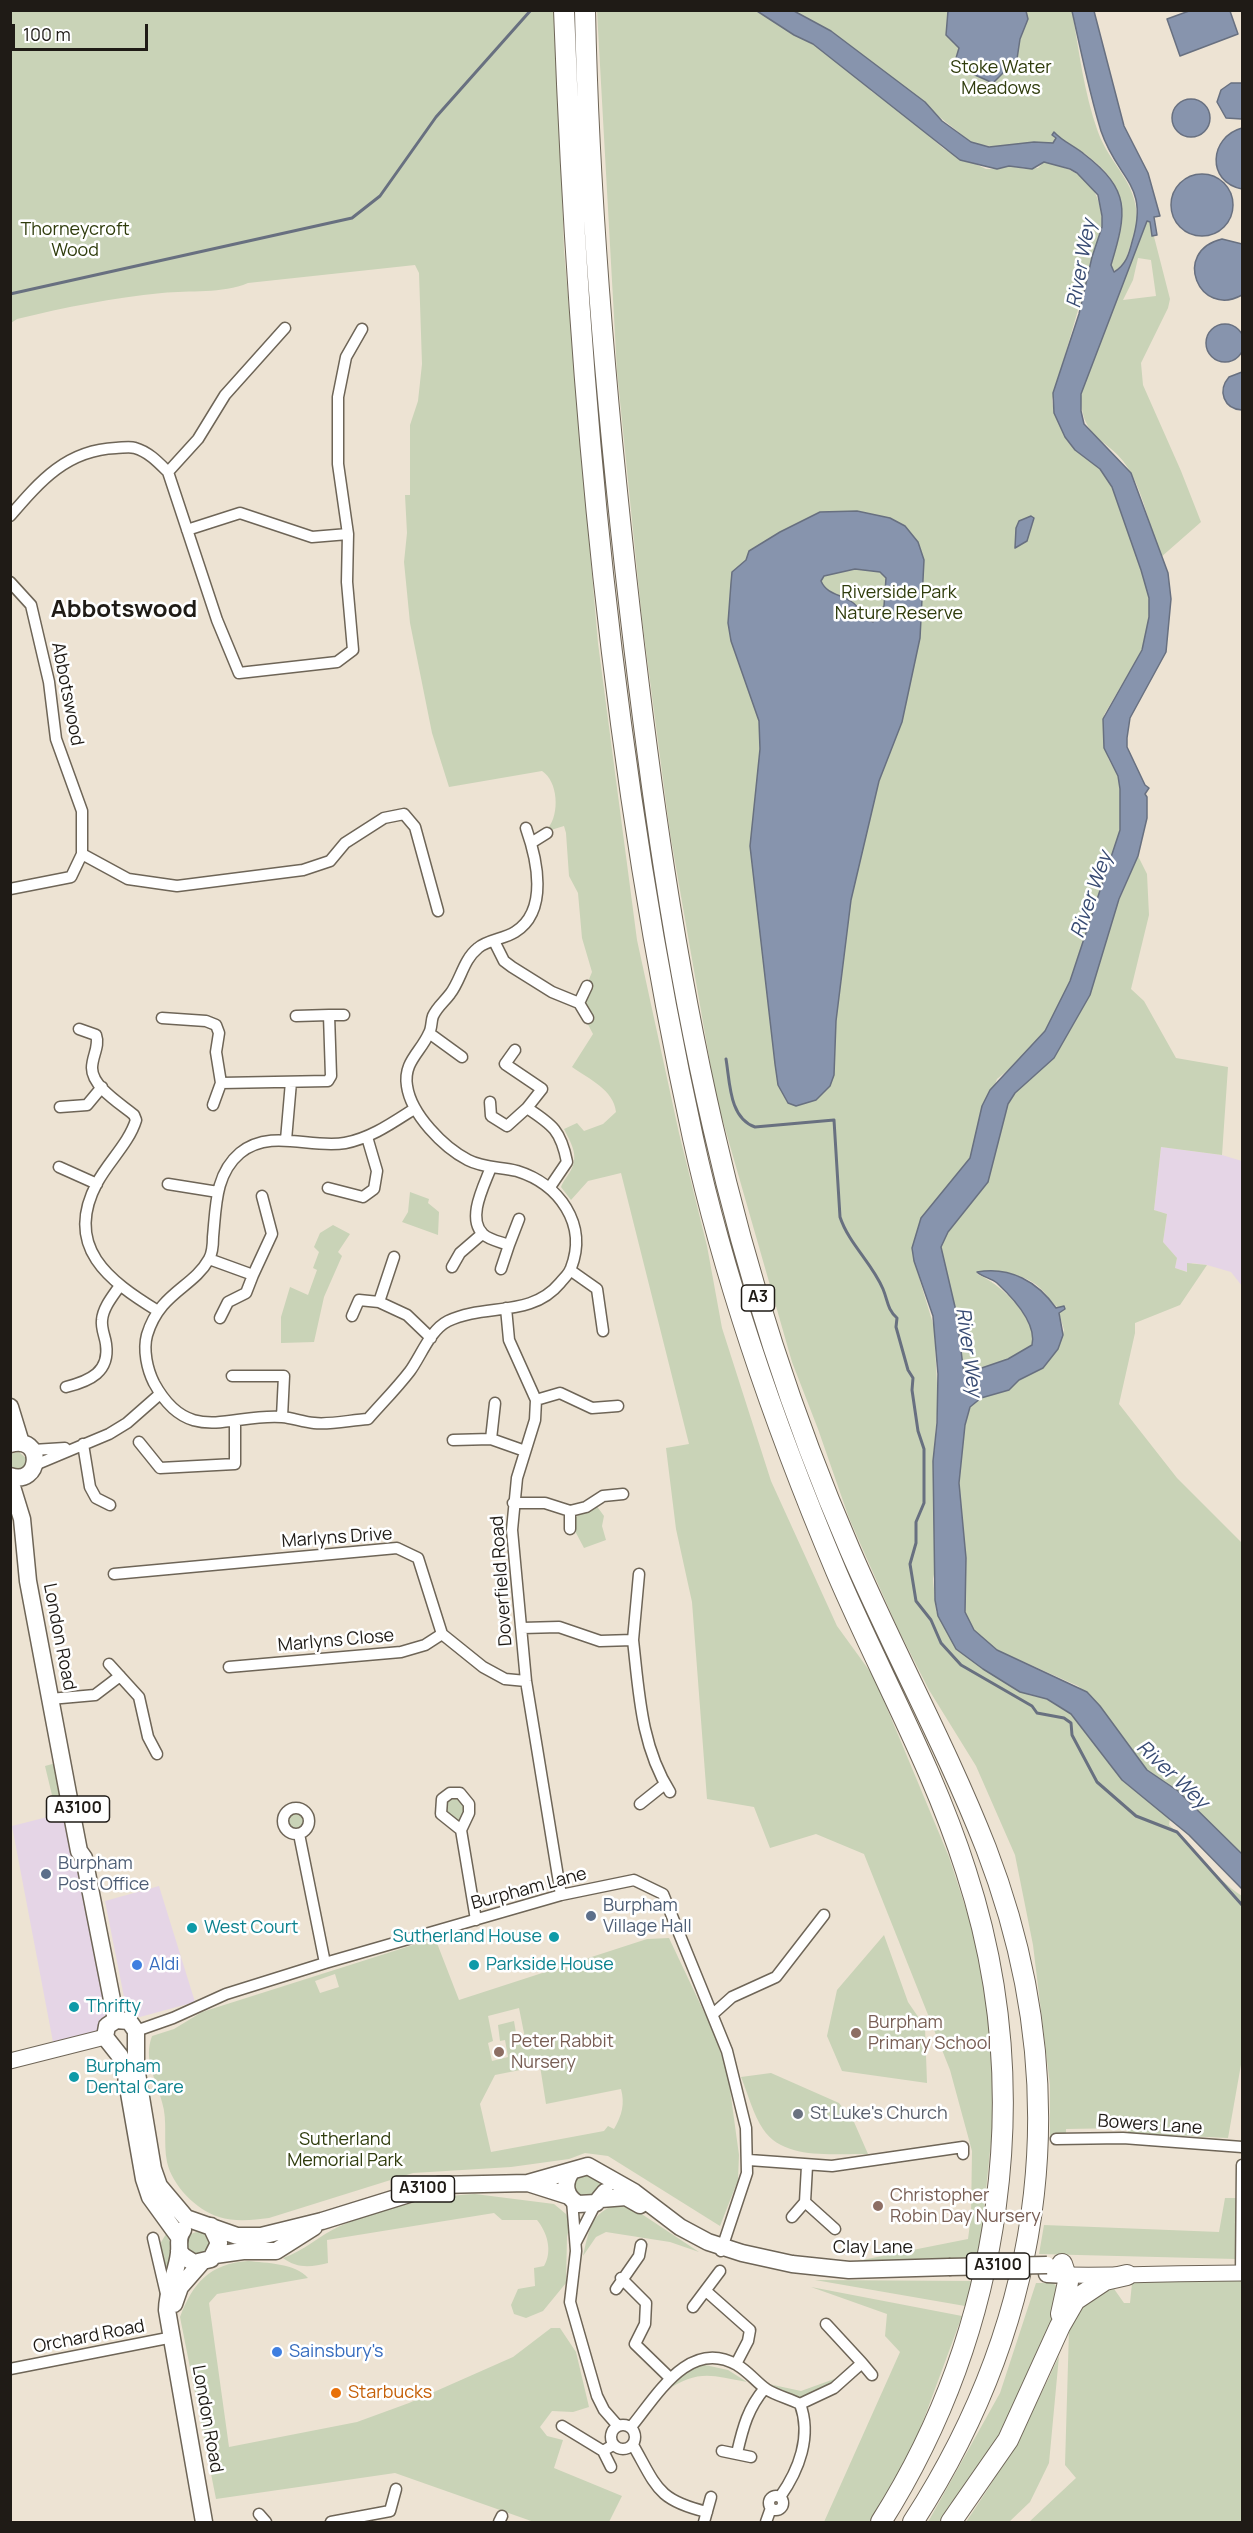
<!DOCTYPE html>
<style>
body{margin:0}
#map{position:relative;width:1253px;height:2533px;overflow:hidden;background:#ede3d3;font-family:Manrope,sans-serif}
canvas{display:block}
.frame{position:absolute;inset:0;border:12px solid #1f1b16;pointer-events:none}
.scale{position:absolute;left:12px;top:24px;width:136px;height:27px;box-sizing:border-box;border:3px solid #1f1b16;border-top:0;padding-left:8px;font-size:18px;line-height:21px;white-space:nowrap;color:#1f1b16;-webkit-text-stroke:4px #fff;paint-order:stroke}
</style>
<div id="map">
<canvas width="1253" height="2533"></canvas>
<div class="frame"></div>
<div class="scale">100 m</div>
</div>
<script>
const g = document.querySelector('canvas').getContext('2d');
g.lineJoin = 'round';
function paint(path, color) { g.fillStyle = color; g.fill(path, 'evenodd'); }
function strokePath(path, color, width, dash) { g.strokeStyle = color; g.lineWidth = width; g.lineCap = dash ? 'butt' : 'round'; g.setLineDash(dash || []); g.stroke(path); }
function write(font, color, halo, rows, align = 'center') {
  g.font = font + ' Manrope,sans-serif'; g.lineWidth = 5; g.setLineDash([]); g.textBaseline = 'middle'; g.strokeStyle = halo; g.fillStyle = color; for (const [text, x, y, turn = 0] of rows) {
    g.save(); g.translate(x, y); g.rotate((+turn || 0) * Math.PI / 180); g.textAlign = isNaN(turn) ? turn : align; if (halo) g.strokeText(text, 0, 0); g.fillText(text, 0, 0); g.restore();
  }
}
const commercial = new Path2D(`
 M1161 1147 1222 1155 1242 1161V1286L1231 1272 1207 1265 1192 1263 1188 1272 1175 1268 1177 1258 1163 1242 1167 1214 1154 1210Z
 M67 1812 107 2014 99 2028 94 2032 53 2042 12 1826Z
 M159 1886 195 2002 140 2017 126 2007 105 1901Z`);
const green = new Path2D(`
 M10 11H556L564 250 598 643 637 940 679 1133 707 1246 722 1328 771 1481 837 1626 874 1677 949 1857 981 1955 991 2030 993 2122 979 2258 852 2262 968 2239 971 2216 972 2151 950 2070 864 1854 816 1834 770 1848 754 1807 707 1799 692 1602 676 1529 666 1448 689 1444 621 1173 588 1181 571 1200 561 1187C563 1181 568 1176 571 1170 579 1155 571 1143 564 1129L577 1123 584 1131 603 1124 616 1112C614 1090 589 1079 572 1067L593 1034 583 1015 581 999 592 972 582 938 578 893 569 876 566 833 564 826 551 830 548 828C560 814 558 781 542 771L449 787 432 733 410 623 404 562 407 533 405 495H410V425L418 401 422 364 419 273 415 265 248 283C222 294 190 290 162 293 112 298 66 307 17 319L11 323Z
 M597 11H757L794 35 813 44 870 87 871 91 902 112 944 149 986 169H997L1009 166 1026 169 1038 168 1044 162C1082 170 1102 186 1102 227L1052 400 1054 413 1065 437 1075 450 1100 469 1112 487 1141 570 1149 598V617L1142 650 1104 715 1108 758 1118 776 1120 789V830L1070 981 1045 1031 1019 1061 997 1079 970 1158 937 1201 912 1248 914 1261 934 1327 938 1402 933 1461 936 1565 933 1579 936 1611 956 1649 1029 1695 1047 1699 1071 1714 1122 1780 1170 1818 1169 1825C1195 1847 1214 1878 1242 1896V2059L1228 2138 1128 2133 1129 2124 1127 2128 1066 2129V2135L1050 2137V2085L1033 1945 1015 1855 976 1766 929 1690 897 1627 849 1518 818 1429 792 1362 716 1097 670 833 642 620 617 371Z
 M794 11H1072C1079 51 1084 93 1098 132 1110 165 1136 180 1137 218H1139L1125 262 1117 270H1111L1117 189C1106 166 1078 147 1055 137L1053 143C1025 142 999 152 971 142L831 31Z
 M1147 221H1150L1170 299 1168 308 1141 363 1143 385 1181 471 1201 522 1160 558C1151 531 1145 499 1131 473 1113 438 1080 443 1081 394ZM1138 258 1151 260 1156 296 1123 300 1133 280Z
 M1138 856 1147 874 1149 915 1131 989 1144 1001 1176 1058 1228 1067 1222 1155 1161 1147 1154 1210 1167 1214 1163 1242 1177 1258 1175 1268 1187 1272V1263L1207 1265 1180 1305 1135 1323V1333L1119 1404 1177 1478 1242 1543V1854L1178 1791 1147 1770 1094 1700 1078 1686 997 1650 974 1630 965 1612 966 1558 959 1483 965 1425 970 1407 981 1398 1009 1390 1019 1380 1043 1368 1058 1349 1064 1330 1059 1313 1062 1310C1053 1306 1049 1297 1042 1290 1025 1272 1001 1273 979 1271L977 1274C999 1283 1038 1318 1032 1345L1008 1359 963 1374 956 1311 941 1247 948 1232 988 1182 1008 1104 1015 1093 1054 1058 1090 995 1115 910Z
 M410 1192 429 1199 428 1203 439 1212 438 1235 402 1222 408 1212Z
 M333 1225 350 1234 338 1252 342 1256 324 1297 314 1342 281 1343V1317L290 1287 308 1295 317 1270 313 1268 319 1252 314 1247 320 1233Z
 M19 1452 27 1459 24 1470H11L10 1454Z
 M596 1505 604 1516 602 1526 606 1540 584 1548 575 1531 574 1518Z
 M56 1763 66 1815 57 1816 45 1766Z
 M453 1796 463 1800V1813L458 1824 446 1813 444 1803Z
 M286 1821a10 10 0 1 1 20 0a10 10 0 1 1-20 0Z
 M884 1935 908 2002 925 2027 927 2083 842 2071 827 2036 837 1990Z
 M435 1938 459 2000 647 1939 669 1938 714 2033 728 2075 739 2155 738 2180 720 2226 608 2156 585 2153 569 2159 511 2167 413 2173 269 2218C253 2220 235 2222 219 2217 196 2210 172 2185 167 2162 163 2142 168 2121 162 2102 156 2078 143 2060 152 2036L174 2029 202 2012ZM335 1974 339 1987 320 1993 315 1981ZM519 2008 525 2038 517 2039 514 2021 498 2025 500 2041 505 2040 508 2057 492 2061 488 2043 493 2041 488 2016ZM540 2066 546 2104 621 2089C625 2104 622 2115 614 2129L608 2126 604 2131 491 2152 480 2104 495 2075Z
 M771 2073 839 2103 854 2122 868 2154C834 2153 784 2161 763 2129 753 2114 748 2094 741 2077Z
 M586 2174 598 2179 601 2188 586 2201 574 2190 577 2178Z
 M475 2194 554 2204 566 2214 570 2224 567 2237 566 2283 543 2311 526 2318 514 2314 511 2305 518 2289 535 2286 534 2268 544 2266C553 2251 547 2232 537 2220H502L494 2213 327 2240 328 2263C312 2267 297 2269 283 2258 304 2251 320 2235 340 2226 381 2209 431 2196 475 2194Z
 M1225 2198H1239L1236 2259 1039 2254 1044 2225 1219 2232Z
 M625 2203 699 2252 670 2242 606 2232 596 2237 583 2256C590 2226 592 2209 625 2203Z
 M186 2244a12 12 0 1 1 24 0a12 12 0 1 1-24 0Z
 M166 2234 171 2244V2267L161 2266 157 2249Z
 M248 2261C266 2263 295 2263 308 2278L217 2294 209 2303 229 2447 357 2422 409 2403 513 2357 551 2328H560L576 2352 589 2407 573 2412 552 2411 540 2427 547 2436 563 2440 554 2468 622 2496 609 2522H534L395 2473 216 2499 180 2317C193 2283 209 2264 248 2261Z
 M1200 2277 1242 2278V2522H1029L1076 2478 1065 2465 1069 2330C1080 2304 1087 2299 1112 2286L1124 2303H1130L1132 2283Z
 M815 2280 972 2281 965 2306Z
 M1036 2283H1053L1062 2291 1036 2363 999 2436 943 2522H928L1000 2393Z
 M811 2287 962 2316 908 2462 871 2522H824L900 2352 885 2336 887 2314Z
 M1059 2356 1049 2463 1030 2502 1009 2522H966C1004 2467 1031 2417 1059 2356Z
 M705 2365 728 2370 747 2382C710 2375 698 2369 664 2392 673 2377 688 2367 705 2365Z
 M837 2378C809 2405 795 2400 764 2383L801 2391Z`);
const water = new Path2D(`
 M757 11H794L831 31 925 102 942 121 971 142 989 147 1034 142 1053 143 1056 138 1052 135 1054 132C1062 141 1074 146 1084 154 1131 190 1127 212 1111 265L1114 272C1126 265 1129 254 1132 242 1150 184 1118 181 1101 131 1089 92 1081 51 1072 11H1094L1124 126 1148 173 1160 216 1154 217 1157 235 1152 236 1150 222 1147 221 1081 394V411L1084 424 1131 473 1168 573 1171 599 1166 652 1130 718 1127 738V747L1145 785 1149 788 1145 794 1147 797V818L1138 856 1119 899 1090 995 1054 1058 1015 1093 1008 1104 988 1182 948 1232 941 1247 956 1311 964 1374 1008 1359 1032 1345C1037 1323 1012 1297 997 1283 991 1278 982 1277 977 1272 1010 1266 1038 1282 1056 1308L1064 1306 1065 1309 1059 1313 1063 1335 1058 1349 1043 1368 1019 1380 1009 1390 981 1398 970 1407 965 1425 959 1483 966 1558 965 1612 974 1630 997 1650 1087 1692 1100 1706 1147 1770 1178 1791 1242 1854V1889L1189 1835 1122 1780 1071 1714 1047 1699 1020 1692 983 1669 956 1649 938 1616 935 1600 933 1461 937 1423 938 1374 933 1316 914 1261 912 1248 921 1218 970 1158 982 1106 990 1090 1045 1031 1070 981 1120 830V789L1118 776 1104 748 1103 719 1142 650 1149 617V598L1141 570 1112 487 1100 469 1075 450 1065 437 1054 413 1053 393 1079 314 1092 257 1102 227V216L1098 195 1077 173 1070 169 1044 162 1032 169 1009 166 997 169 960 160 813 44 794 35Z
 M948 11H1026L1028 19 1020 39 1017 59 993 83 959 68 956 58 959 48 946 35Z
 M1189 11H1230L1238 34 1180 56 1167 19Z
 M1231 83H1242V119L1226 118 1217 102 1221 90Z
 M1172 118a19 19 0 1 1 38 0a19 19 0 1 1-38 0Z
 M1242 128V189C1206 182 1209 137 1242 128Z
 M1171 205a31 31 0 1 1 62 0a31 31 0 1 1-62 0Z
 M1222 239 1242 244V295C1199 319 1171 251 1222 239Z
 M1206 343a19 19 0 1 1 38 0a19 19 0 1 1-38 0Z
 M1242 372V410C1224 409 1217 391 1229 377Z
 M857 511 890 518 905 526 918 542 924 560 920 638 902 722 879 781 851 900 836 1021 834 1075 830 1086 816 1100 796 1106 788 1103 778 1085 775 1064 750 846 760 749 759 721 731 641 728 623 731 583 732 572 746 560 749 551 780 532 820 512ZM855 569 880 572 886 578 884 606 873 622C862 618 861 608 852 602 841 594 827 595 821 581L824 576Z
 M1031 516 1034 518 1027 541 1015 548 1016 528 1019 521Z`);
const stream = new Path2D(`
 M10 294 352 218 380 196 436 117 531 10
 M726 1059C730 1082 729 1118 755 1127L834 1120 840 1217C849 1244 872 1263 883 1289 888 1301 887 1309 897 1318L896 1327 908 1370 913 1378 912 1390 918 1431 924 1449V1503L916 1522V1543L910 1564 916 1601 931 1620 941 1643 961 1665 1032 1706 1037 1713 1064 1718 1071 1723 1072 1735 1097 1782 1136 1816 1177 1832 1242 1905`);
const street = new Path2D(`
 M168 472 198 439 225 395 285 328
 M10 516C41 480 67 450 116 448 122 448 129 446 135 448 149 452 159 463 168 472L217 620 239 673 337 662 353 650 347 582 348 534 338 464V397L346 357 362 329
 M187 530 240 513 312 537 348 534
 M10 582 31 605 49 682 56 739 82 811V854L71 877 10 889
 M531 843 547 833
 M82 854 128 879 177 886 303 870 330 861 345 843 384 818 404 814 415 827 438 911
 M494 941 504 961 512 967 552 992 579 1003 588 1018
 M579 1003 587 986
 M329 1015H344
 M162 1018 206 1021 216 1025 219 1033 216 1052 221 1083 213 1105
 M79 1029 96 1035C100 1046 92 1056 92 1068 92 1087 121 1104 134 1115L136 1120C129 1143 108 1162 97 1183 63 1247 109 1281 158 1311
 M429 1033 462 1057
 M515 1050 505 1064 542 1089 527 1108
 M221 1083 328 1081 331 1076 329 1015 296 1016
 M490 1102 491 1116 507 1126 527 1108C553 1125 561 1131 567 1162L550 1187
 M60 1107 87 1105 102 1087
 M414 1109C392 1123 371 1138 345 1143 310 1149 271 1128 240 1153 215 1174 216 1207 213 1237 213 1244 213 1252 209 1259 193 1288 160 1292 147 1335 143 1350 147 1369 154 1383 189 1447 230 1413 282 1417 293 1418 303 1422 314 1423 330 1425 351 1420 368 1419 382 1403 397 1388 410 1371 421 1356 430 1330 448 1321 485 1303 531 1318 560 1283 564 1278 569 1274 571 1268 588 1224 559 1184 517 1171 501 1167 483 1168 468 1160 443 1147 411 1114 407 1086 403 1062 421 1052 429 1033 432 1028 431 1021 433 1016 437 1007 444 1002 450 994 461 980 463 960 478 948 487 940 504 939 515 932 549 911 537 859 526 828
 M286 1140 291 1082
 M59 1167 97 1184
 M491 1167C485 1184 466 1218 483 1234 489 1240 501 1242 509 1245L519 1219
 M168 1184 218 1192
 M328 1188 363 1197 374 1189 377 1171 367 1137
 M394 1257 379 1302 407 1315 431 1338
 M209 1259 253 1275 272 1234 262 1196
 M452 1267 460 1253 482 1234
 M501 1269 509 1245
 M570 1270 597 1289 603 1331
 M506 1308 509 1340 536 1400 535 1420 517 1478 512 1530 526 1681 561 1895
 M352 1316 359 1300 379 1302
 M220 1318 228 1302 246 1293 253 1275
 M232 1376H284L282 1417
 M66 1387C90 1381 110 1372 106 1344 105 1336 101 1329 102 1320 103 1308 112 1297 119 1287
 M536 1400 560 1393 592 1408 618 1406
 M491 1439 495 1403
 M453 1440 491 1439 525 1451
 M139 1442 160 1468 235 1464V1422
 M83 1444 90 1487 96 1498 110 1505
 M33 1450 65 1448
 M35 1465 109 1434 127 1423 160 1394
 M513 1503H545L570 1511 586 1507 603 1496 623 1494
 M570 1529V1511
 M114 1574 397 1548 418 1558 442 1634 483 1667 505 1679 526 1681
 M522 1628 559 1627 600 1641 633 1640C639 1693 641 1746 670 1792
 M633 1640 639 1574
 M109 1664 139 1697 148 1737 157 1754
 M229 1667 401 1652 425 1645 442 1634
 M50 1699 95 1695 120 1676
 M450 1793H460L469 1804V1813L461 1830 441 1814 442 1799Z
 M640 1804 665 1784
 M283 1821a13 13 0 1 1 26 0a13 13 0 1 1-26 0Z
 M461 1830 476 1920
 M299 1834 325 1963
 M713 2014 732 1997 776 1977 824 1915
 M136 2031 173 2018 226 1994 325 1963 561 1895 634 1880 663 1894 727 2051 746 2128 747 2173 721 2251
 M1056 2139 1123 2138 1242 2147
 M749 2160 832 2166 963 2147V2154
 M807 2166 805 2202 835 2229
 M572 2200 576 2251 570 2302 597 2396 604 2410 618 2426
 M792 2217 805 2202
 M153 2238 167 2298
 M576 2242 596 2203
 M1241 2273 1242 2165
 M621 2278 646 2303 645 2324 635 2344 670 2378
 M616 2289 639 2256 641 2245
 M706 2291 750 2330 748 2341 736 2364
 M693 2307 720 2271
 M826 2324 862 2363
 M10 2369 173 2337
 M611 2437a12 12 0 1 1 24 0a12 12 0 1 1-24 0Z
 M562 2426 603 2451 613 2445
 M631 2427C656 2397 689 2337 737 2365 748 2371 756 2382 766 2389 777 2396 788 2398 800 2404L834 2388 862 2363 872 2375
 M633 2445C657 2487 657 2500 707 2512
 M603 2451 611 2467
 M722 2451 751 2457
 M737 2453C743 2427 748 2408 765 2388
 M769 2503a7 7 0 1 1 14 0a7 7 0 1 1-14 0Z
 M780 2497C799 2470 812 2436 800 2404
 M259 2514 266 2522
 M331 2522 390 2511 396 2489
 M499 2522 502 2516
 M704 2522 711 2497
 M766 2522 771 2508`);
const secondary = new Path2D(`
 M10 2061 105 2037
 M1067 2275C1126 2276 1183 2273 1242 2273`);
const primary = new Path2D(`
 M10 1407 21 1443
 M10 1444C45 1434 41 1487 10 1476
 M10 1480 22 1519 28 1581 73 1820 79 1851 84 1858 116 2020
 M571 2172C563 2184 565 2196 578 2204L596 2203 605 2192
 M528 2183 569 2196
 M601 2199 626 2197 640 2205
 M183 2230C177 2238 180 2243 179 2253 177 2272 167 2290 167 2310L204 2522
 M179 2237 150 2197 144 2179 125 2070 120 2056 105 2037 107 2026 116 2020 129 2021 136 2031V2067L153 2169 159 2186 186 2218 237 2236H261L322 2221 438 2185 528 2183 588 2166 634 2192 680 2227 708 2242 742 2253 792 2264 849 2270 949 2267
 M179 2251 183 2256 194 2263 211 2259 219 2243 211 2226
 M215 2255 243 2251H276L314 2227
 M1047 2274 1067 2275
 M174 2304 180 2287 201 2263`);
const highway = new Path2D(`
 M564 10C578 388 612 768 693 1138 726 1287 777 1431 836 1571 879 1672 933 1767 966 1871 1037 2089 1003 2329 881 2522
 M585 10C589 211 607 411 630 611 650 784 674 958 713 1127 746 1272 791 1414 850 1550 893 1650 946 1746 986 1848 1076 2082 1048 2313 913 2522
 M1061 2314 1068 2282 1062 2264
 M951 2522 1008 2440 1060 2326 1075 2300 1105 2280 1127 2275`);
const primaryBridge = new Path2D(`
 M949 2267 1047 2265`);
const markers = [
 [46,1874,6,"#5c6f8a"],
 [591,1916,6,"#5c6f8a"],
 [192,1928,6,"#0f9aa8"],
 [554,1937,6,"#0f9aa8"],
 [137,1965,6,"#3f7fe0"],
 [474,1965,6,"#0f9aa8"],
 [74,2007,6,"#0f9aa8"],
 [856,2033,6,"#8d6e63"],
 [499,2052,6,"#8d6e63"],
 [74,2077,6,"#0f9aa8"],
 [798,2114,6,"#6b7280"],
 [878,2206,6,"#8d6e63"],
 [277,2352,6,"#3f7fe0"],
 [336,2393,6,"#e8710a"]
];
const shields = [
 [758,1298,33],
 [78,1809,63],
 [423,2189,63],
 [998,2266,63]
];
const shieldNames = [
 ["A3",758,1298],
 ["A3100",78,1809],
 ["A3100",423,2189],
 ["A3100",998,2266]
];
const parkNames = [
 ["Stoke Water",1001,68],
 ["Meadows",1001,89],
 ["Thorneycroft",75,230],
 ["Wood",75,251],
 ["Riverside Park",899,593],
 ["Nature Reserve",899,614],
 ["Sutherland",345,2140],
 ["Memorial Park",345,2161]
];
const streetNames = [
 ["Abbotswood",67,694,79],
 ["Marlyns Drive",337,1538,-4],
 ["Doverfield Road",502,1581,-94],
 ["London Road",59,1637,79],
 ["Marlyns Close",336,1641,-5],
 ["Burpham Lane",529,1889,-15],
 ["Bowers Lane",1150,2125,4],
 ["Clay Lane",873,2248],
 ["Orchard Road",89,2337,-11],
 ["London Road",207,2419,80]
];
const serviceNames = [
 ["Burpham",58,1864],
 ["Post Office",58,1885],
 ["Burpham",603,1906],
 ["Village Hall",603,1927]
];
const cultureNames = [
 ["West Court",204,1928],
 ["Sutherland House",542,1937,"right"],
 ["Parkside House",486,1965],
 ["Thrifty",86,2007],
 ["Burpham",86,2067],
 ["Dental Care",86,2088]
];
const shopNames = [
 ["Aldi",149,1965],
 ["Sainsbury's",289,2352]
];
const educationNames = [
 ["Burpham",868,2023],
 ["Primary School",868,2044],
 ["Peter Rabbit",511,2042],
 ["Nursery",511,2063],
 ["Christopher",890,2196],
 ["Robin Day Nursery",890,2217]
];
const worshipNames = [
 ["St Luke's Church",810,2114]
];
const foodNames = [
 ["Starbucks",348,2393]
];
const waterNames = [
 ["River Wey",1082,264,-80],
 ["River Wey",1092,895,-71],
 ["River Wey",968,1352,82],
 ["River Wey",1172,1775,43]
];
const districtNames = [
 ["Abbotswood",124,610]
];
paint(commercial, '#e5d5e6');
paint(green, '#c9d3b7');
paint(water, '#8794ad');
strokePath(water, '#687080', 1.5);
strokePath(stream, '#687080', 3);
strokePath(street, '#6e6557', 13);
strokePath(secondary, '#6e6557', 17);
strokePath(primary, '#6e6557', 19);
strokePath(highway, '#6e6557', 22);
strokePath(street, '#fff', 10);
strokePath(secondary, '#fff', 15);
strokePath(primary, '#fff', 16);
strokePath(highway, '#fff', 20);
strokePath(primaryBridge, '#6e6557', 19, []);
strokePath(primaryBridge, '#fff', 16);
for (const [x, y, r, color] of markers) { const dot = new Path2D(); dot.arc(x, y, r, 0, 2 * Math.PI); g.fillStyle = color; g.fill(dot); strokePath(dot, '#fff', 2); }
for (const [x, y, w] of shields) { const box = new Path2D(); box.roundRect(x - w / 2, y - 13, w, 26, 4.5); g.fillStyle = '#fff'; g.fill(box); strokePath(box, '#1f1b16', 1.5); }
write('bold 16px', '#1f1b16', null, shieldNames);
write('18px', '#2f3c0c', '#fff', parkNames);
write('18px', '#1f1b16', '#fff', streetNames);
write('18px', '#4e5e75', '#fff', serviceNames, 'left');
write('18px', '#0d838f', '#fff', cultureNames, 'left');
write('18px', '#366cbe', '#fff', shopNames, 'left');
write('18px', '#785e54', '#fff', educationNames, 'left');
write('18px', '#5b616d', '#fff', worshipNames, 'left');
write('18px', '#c56008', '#fff', foodNames, 'left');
write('italic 20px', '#384b73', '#fff', waterNames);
write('bold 24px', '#1f1b16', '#fff', districtNames);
</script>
